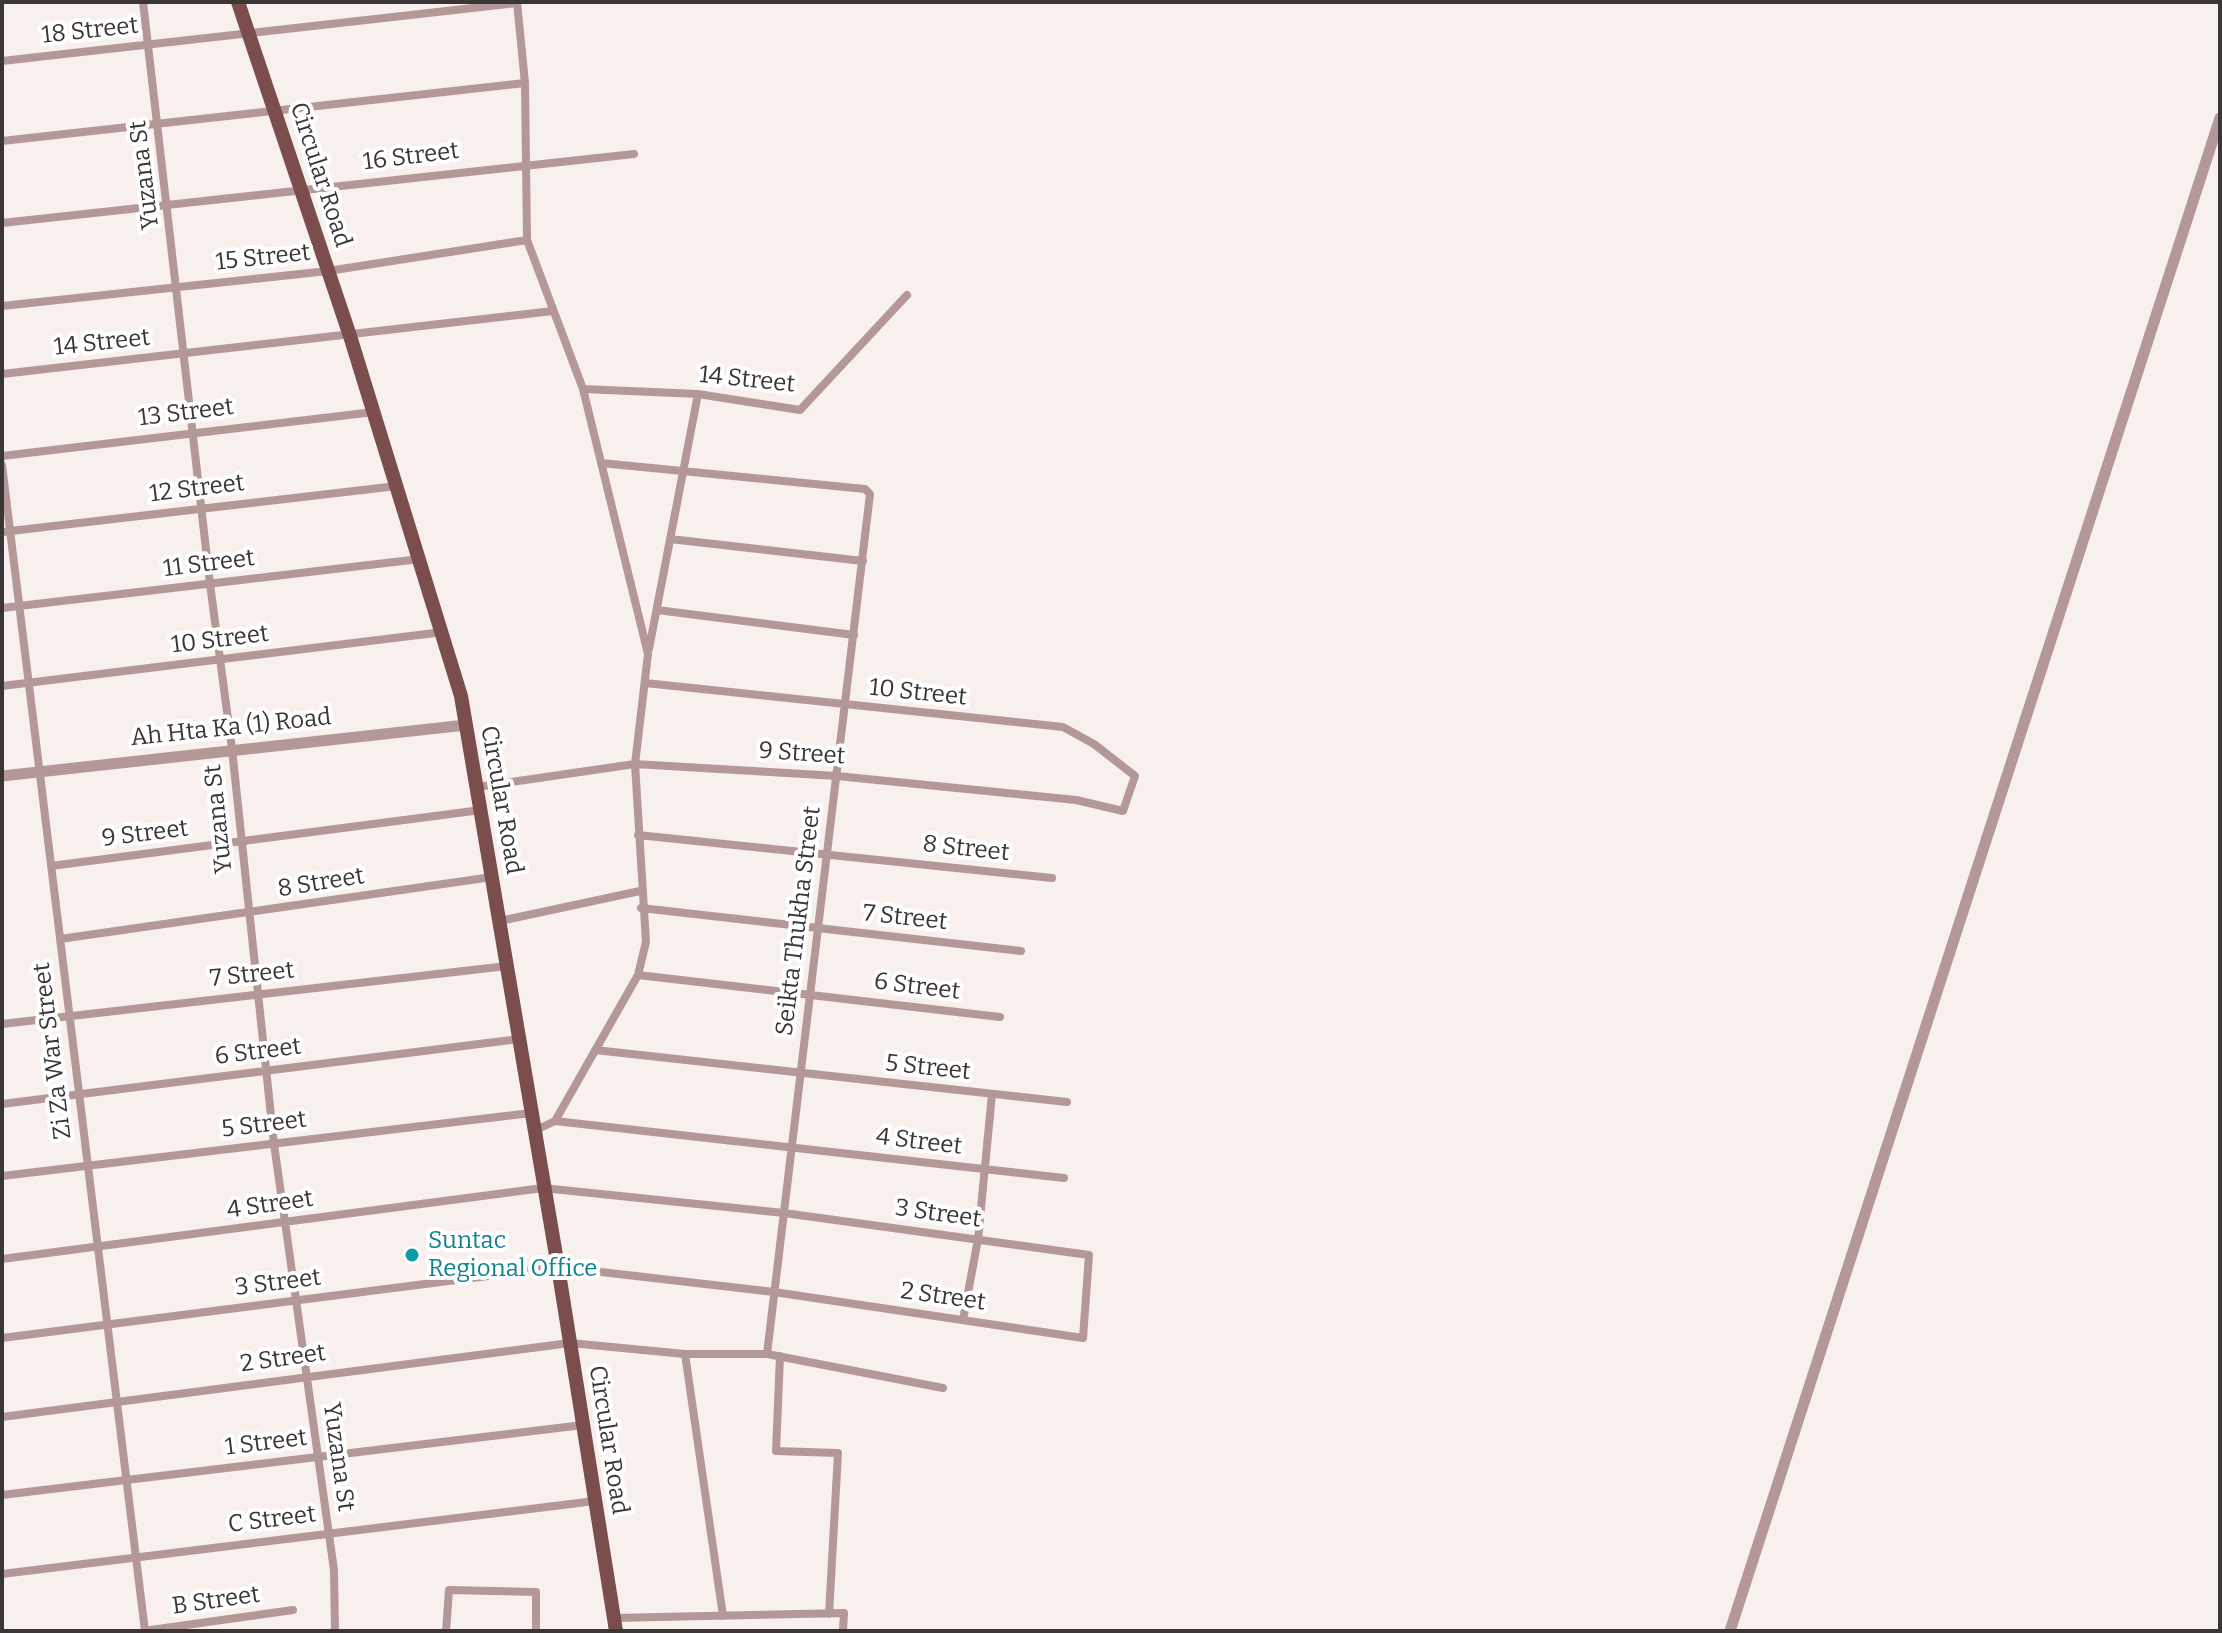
<!DOCTYPE html>
<style>
body{margin:0}
#map{position:relative;width:2222px;height:1633px;overflow:hidden;background:#f7f0ed;font-family:Bitter,serif}
canvas{display:block}
.frame{position:absolute;inset:0;border:4px solid #393635;pointer-events:none}
</style>
<div id="map">
<canvas width="2222" height="1633"></canvas>
<div class="frame"></div>
</div>
<script>
const g = document.querySelector('canvas').getContext('2d');
g.lineJoin = 'round';
function strokePath(path, color, width, dash) { g.strokeStyle = color; g.lineWidth = width; g.lineCap = dash ? 'butt' : 'round'; g.setLineDash(dash || []); g.stroke(path); }
function write(font, color, halo, rows, align = 'center') {
  g.font = font + ' Bitter,serif'; g.lineWidth = 8; g.setLineDash([]); g.textBaseline = 'middle'; g.strokeStyle = halo; g.fillStyle = color; for (const [text, x, y, turn = 0] of rows) {
    g.save(); g.translate(x, y); g.rotate((+turn || 0) * Math.PI / 180); g.textAlign = isNaN(turn) ? turn : align; if (halo) g.strokeText(text, 0, 0); g.fillText(text, 0, 0); g.restore();
  }
}
const minor = new Path2D(`
 M143 2 210 584 232 749 274 1144 334 1570 335 1631
 M517 2 525 83 527 240 583 389 648 654 635 764 646 942 638 975 555 1121
 M2 61 517 3
 M2 141 525 83
 M2 223 634 154
 M2 306 328 271 527 240
 M2 374 553 311
 M583 389 698 394 800 410 907 295
 M2 456 374 412
 M601 463 865 489 870 494 767 1354
 M2 465 145 1631
 M2 532 397 486
 M670 539 863 561
 M2 608 420 559
 M657 610 854 635
 M649 649 698 394
 M2 686 443 632
 M477 787 635 764 837 776 1076 800 1123 811 1135 776 1094 744 1063 727 645 683
 M638 835 1052 878
 M51 866 481 810
 M641 908 1021 951
 M500 921 640 891
 M60 939 492 877
 M638 975 1000 1017
 M2 1024 507 966
 M595 1050 1067 1102
 M2 1104 519 1039
 M534 1131 555 1121 1064 1178
 M2 1176 531 1113
 M2 1259 543 1188 784 1213 1089 1255 1083 1338 774 1292 558 1267 2 1338
 M963 1320 978 1239 992 1094
 M685 1354 723 1616
 M780 1356 776 1451 838 1453 829 1614
 M2 1417 570 1343 685 1354H767L943 1388
 M2 1495 583 1425
 M2 1574 595 1501
 M613 1618 844 1613 843 1631
 M144 1631 293 1610
 M446 1631 449 1590 536 1592V1631`);
const tertiary = new Path2D(`
 M2 776 466 725
 M1730 1631 2220 118`);
const primary = new Path2D(`
 M238 2 350 336 461 696 558 1267 616 1631`);
const markers = [
 [412,1255,8,"#0f9aa8"]
];
const streetNames = [
 ["18 Street",90,31,-6],
 ["16 Street",411,157,-7],
 ["Yuzana St",145,175,-97],
 ["Circular Road",320,175,72],
 ["15 Street",263,258,-6],
 ["14 Street",102,343,-6],
 ["14 Street",747,380,6],
 ["13 Street",186,413,-7],
 ["12 Street",197,489,-7],
 ["11 Street",209,564,-7],
 ["10 Street",220,640,-7],
 ["10 Street",918,693,6],
 ["Ah Hta Ka (1) Road",231,728,-6],
 ["9 Street",802,754,4],
 ["Circular Road",501,800,80],
 ["Yuzana St",219,819,-96],
 ["9 Street",145,834,-7],
 ["8 Street",966,849,6],
 ["8 Street",321,883,-9],
 ["7 Street",905,918,6],
 ["Seikta Thukha Street",799,921,-83],
 ["7 Street",252,975,-6],
 ["6 Street",917,987,7],
 ["Zi Za War Street",53,1051,-97],
 ["6 Street",258,1052,-7],
 ["5 Street",928,1068,6],
 ["5 Street",264,1125,-7],
 ["4 Street",919,1142,7],
 ["4 Street",270,1205,-8],
 ["3 Street",938,1214,8],
 ["3 Street",278,1283,-7],
 ["2 Street",943,1297,8],
 ["2 Street",283,1359,-8],
 ["Circular Road",608,1440,81],
 ["1 Street",266,1443,-7],
 ["Yuzana St",338,1457,82],
 ["C Street",272,1520,-7],
 ["B Street",216,1601,-8]
];
const cultureNames = [
 ["Suntac",428,1241],
 ["Regional Office",428,1269]
];
strokePath(minor, '#b49797', 8);
strokePath(tertiary, '#b49797', 11);
strokePath(primary, '#7c4d4d', 14);
for (const [x, y, r, color] of markers) { const dot = new Path2D(); dot.arc(x, y, r, 0, 2 * Math.PI); g.fillStyle = color; g.fill(dot); strokePath(dot, '#fff', 3); }
write('24px', '#393635', '#fff', streetNames);
write('24px', '#0d838f', '#fff', cultureNames, 'left');
</script>
